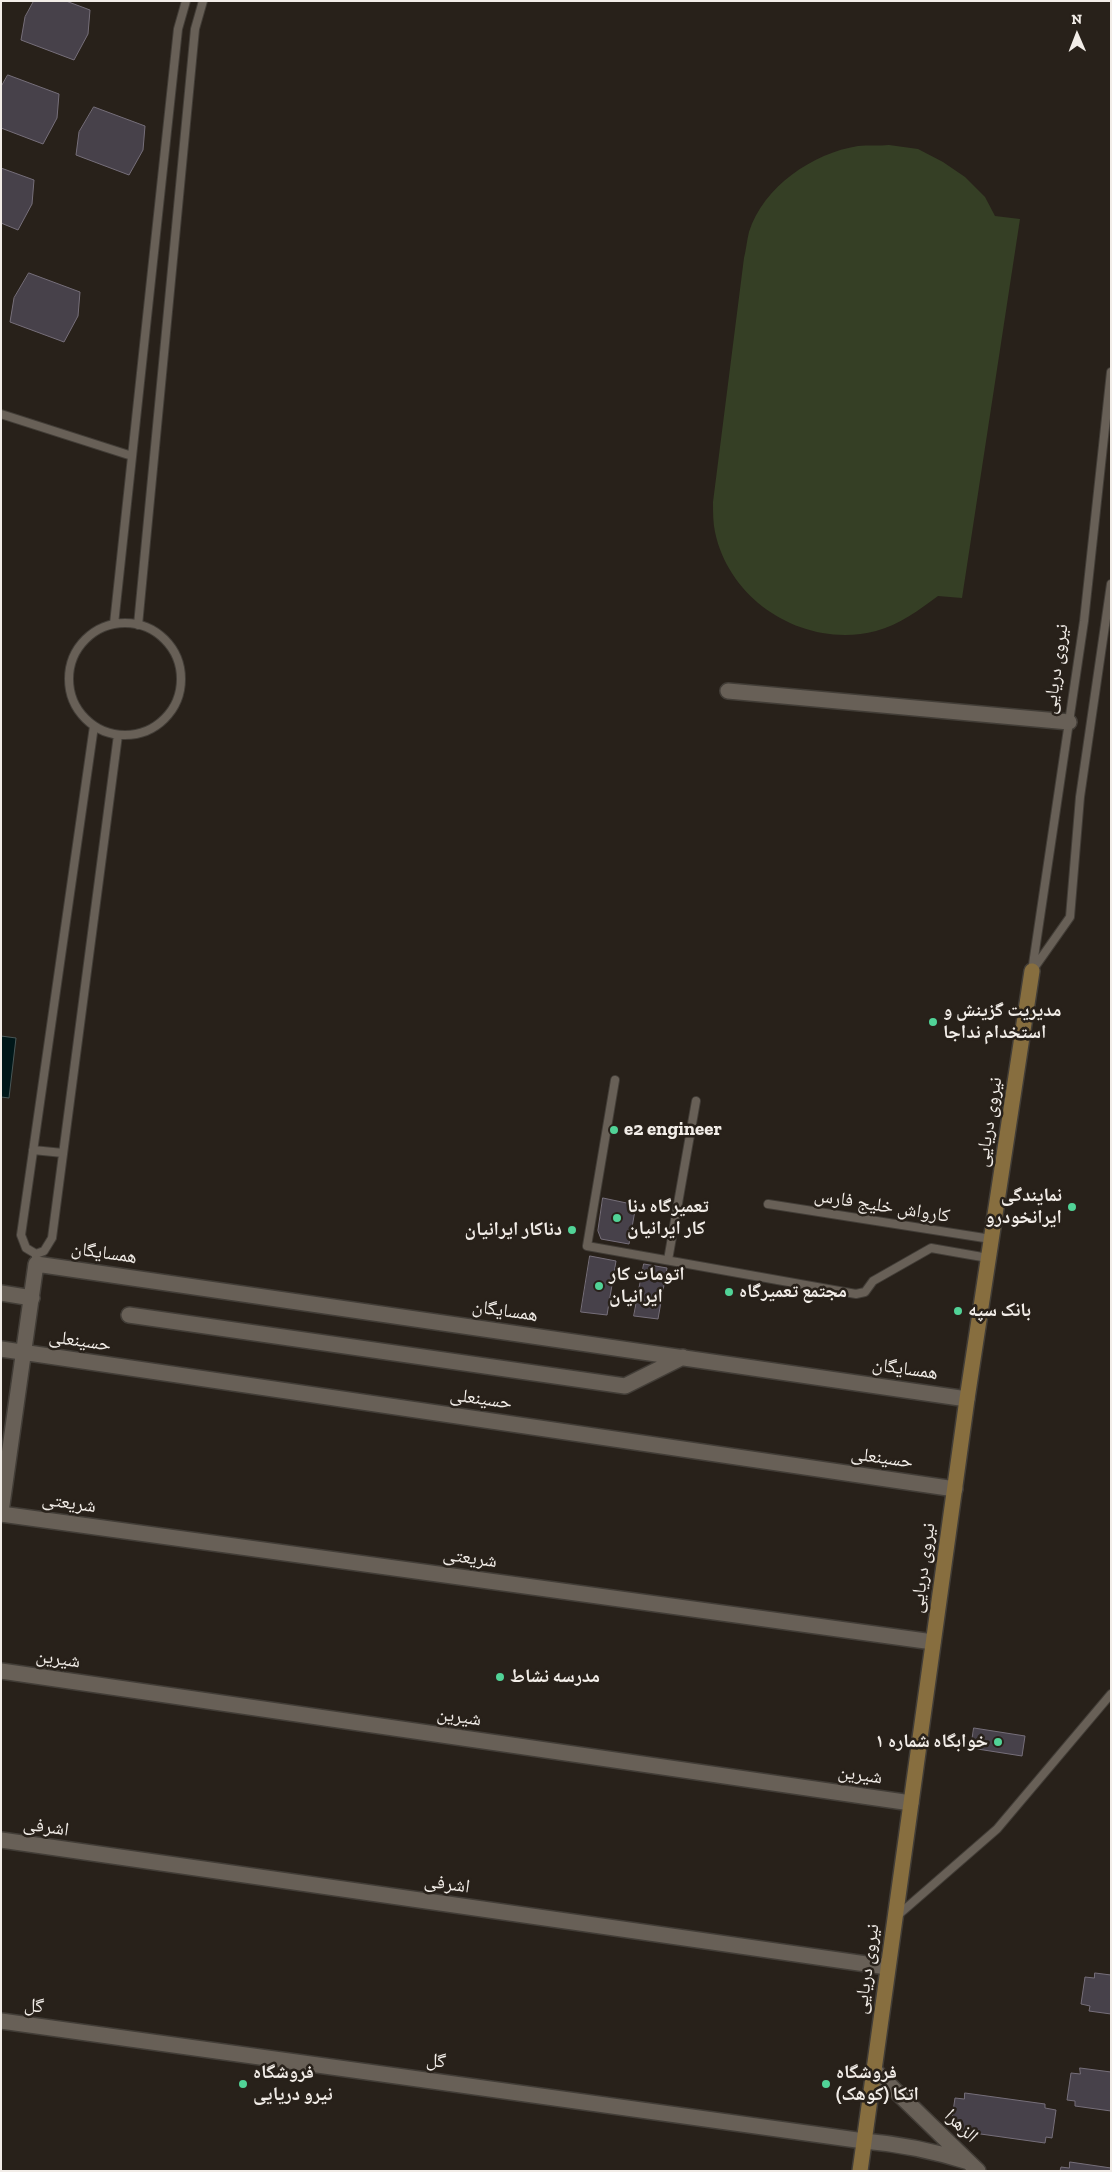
<!DOCTYPE html>
<meta charset="utf-8">
<style>
body{margin:0}
#map{position:relative;width:1112px;height:2172px;overflow:hidden;background:#28211a;font-family:"Zilla Slab",serif}
canvas{display:block}
.frame{position:absolute;inset:0;border:2px solid #f2ede8;pointer-events:none}
.north{position:absolute;left:1052px;top:10px;width:50px;height:50px;-webkit-text-stroke:4px #28211a;paint-order:stroke;rotate:359deg;font-size:14px;font-weight:700;line-height:20px;text-align:center;color:#f2ede8}
.north::after{content:'';display:block;margin:auto;width:18px;height:22px;background:#f2ede8;clip-path:polygon(50% 0,100% 100%,50% 72%,0 100%)}
</style>
<div id="map">
<canvas width="1112" height="2172"></canvas>
<div class="frame"></div>
<div class="north">N</div>
</div>
<script>
const g = document.querySelector('canvas').getContext('2d');
g.lineJoin = 'round';
function paint(path, color) { g.fillStyle = color; g.fill(path, 'evenodd'); }
function strokePath(path, color, width, dash) { g.strokeStyle = color; g.lineWidth = width; g.lineCap = dash ? 'butt' : 'round'; g.setLineDash(dash || []); g.stroke(path); }
function write(font, color, halo, rows, align = 'center') {
  g.font = font + ' "Zilla Slab","Noto Naskh Arabic",serif'; g.lineWidth = 5; g.setLineDash([]); g.textBaseline = 'middle'; g.strokeStyle = halo; g.fillStyle = color; for (const [text, x, y, turn = 0] of rows) {
    g.save(); g.translate(x, y); g.rotate((+turn || 0) * Math.PI / 180); g.textAlign = isNaN(turn) ? turn : align; if (halo) g.strokeText(text, 0, 0); g.fillText(text, 0, 0); g.restore();
  }
}
const green = new Path2D(`
 M889 145 918 149 943 162 965 177 985 197 995 216 1020 219 962 598 938 596C919 610 899 625 876 631 806 649 730 603 715 532 713 523 713 512 713 502L744 258C746 250 747 240 749 232 763 187 813 153 858 146 868 145 879 146 889 145Z`);
const water = new Path2D(`
 M1 1036 16 1038 9 1098 1 1097Z`);
const building = new Path2D(`
 M34 1H66L90 10 88 34 74 60 21 40 25 17Z
 M8 75 59 94 57 118 43 144 1 128V87Z
 M94 107 145 126 143 150 129 175 76 155 79 132Z
 M1 168 34 180 32 204 18 230 1 223Z
 M29 273 80 292 78 316 64 342 10 322 14 298Z
 M603 1198 636 1205 629 1244 601 1239 598 1231Z
 M590 1256 616 1261 607 1315 581 1312Z
 M644 1264 667 1268 658 1319 634 1316Z
 M974 1728 1025 1736 1022 1756 971 1748Z
 M1095 1973 1111 1975V2014L1089 2011 1090 2006 1081 2004 1085 1977 1094 1978Z
 M1080 2068 1111 2072V2111L1075 2106V2101L1067 2100 1071 2073 1080 2074Z
 M965 2093 1045 2104V2108L1056 2110 1052 2138 1046 2137 1045 2143 959 2131 960 2126 951 2125 955 2098 964 2099Z
 M1070 2162 1111 2168V2171H1060L1061 2167 1069 2168Z`);
const service = new Path2D(`
 M1111 372 1084 621 1032 971 1070 917 1080 797 1111 584
 M1 414 132 456
 M69 679a56 56 0 1 1 112 0a56 56 0 1 1-112 0Z
 M114 624 178 29 186 1
 M138 625 195 29 203 1
 M615 1080 587 1246 856 1294 865 1292 873 1281 931 1248 988 1258
 M33 1150 63 1153
 M768 1204 991 1239
 M36 1254 26 1248 21 1235 94 726
 M36 1257V1254L44 1251 52 1238 118 735
 M668 1260 696 1101
 M897 1916 997 1829 1111 1694`);
const minor = new Path2D(`
 M728 691 1069 722
 M1 1293 32 1298
 M129 1315 625 1386 683 1357
 M1 1349 955 1489
 M1 1512 36 1264 967 1399
 M1 1514 933 1642
 M1 1671 911 1803
 M1 1840 887 1967
 M1 2021 864 2141C901 2144 934 2151 969 2162
 M873 2069 978 2171`);
const secondary = new Path2D(`
 M860 2171 967 1399 1032 971`);
const markers = [
 [933,1022,5,"#51d397"],
 [614,1130,5,"#51d397"],
 [1072,1207,5,"#51d397"],
 [617,1218,5,"#51d397"],
 [572,1230,5,"#51d397"],
 [599,1286,5,"#51d397"],
 [729,1292,5,"#51d397"],
 [958,1311,5,"#51d397"],
 [500,1677,5,"#51d397"],
 [998,1742,5,"#51d397"],
 [243,2084,5,"#51d397"],
 [826,2084,5,"#51d397"]
];
const streetNames = [
 ["نیروی دریایی",1056,669,-82],
 ["نیروی دریایی",989,1122,-81],
 ["کارواش خلیج فارس",882,1206,9],
 ["همسایگان",104,1253,8],
 ["همسایگان",505,1311,8],
 ["حسینعلی",80,1341,8],
 ["همسایگان",905,1369,8],
 ["حسینعلی",481,1399,8],
 ["حسینعلی",882,1458,8],
 ["شریعتی",69,1503,8],
 ["شریعتی",470,1558,8],
 ["نیروی دریایی",923,1568,-82],
 ["شیرین",58,1659,8],
 ["شیرین",459,1717,8],
 ["شیرین",860,1775,8],
 ["اشرفی",46,1827,8],
 ["اشرفی",447,1884,8],
 ["نیروی دریایی",867,1969,-82],
 ["گل",34,2006,8],
 ["گل",436,2061,8],
 ["الزهرا",961,2126,44]
];
const poiNames = [
 ["مدیریت گزینش و",943,1011],
 ["استخدام نداجا",943,1033],
 ["e2 engineer",624,1130],
 ["نمایندگی",1062,1196,"right"],
 ["ایرانخودرو",1062,1218,"right"],
 ["تعمیرگاه دنا",627,1207],
 ["کار ایرانیان",627,1229],
 ["دناکار ایرانیان",562,1230,"right"],
 ["اتومات کار",609,1275],
 ["ایرانیان",609,1297],
 ["مجتمع تعمیرگاه",739,1292],
 ["بانک سپه",968,1311],
 ["مدرسه نشاط",510,1677],
 ["خوابگاه شماره ۱",988,1742,"right"],
 ["فروشگاه",253,2073],
 ["نیرو دریایی",253,2095],
 ["فروشگاه",836,2073],
 ["اتکا (کوهک)",836,2095]
];
paint(green, '#353f25');
paint(water, '#001719');
strokePath(water, '#495757', 1);
paint(building, '#47414a');
strokePath(building, '#766f7a', 1);
strokePath(service, '#423d37', 10);
strokePath(minor, '#423d37', 18);
strokePath(secondary, '#423d37', 18);
strokePath(service, '#686057', 8);
strokePath(minor, '#686057', 15);
strokePath(secondary, '#876e3f', 15);
for (const [x, y, r, color] of markers) { const dot = new Path2D(); dot.arc(x, y, r, 0, 2 * Math.PI); g.fillStyle = color; g.fill(dot); strokePath(dot, '#28211a', 2); }
write('19px', '#f2ede8', '#28211a', streetNames);
write('bold 19px', '#f2ede8', '#28211a', poiNames, 'left');
</script>
